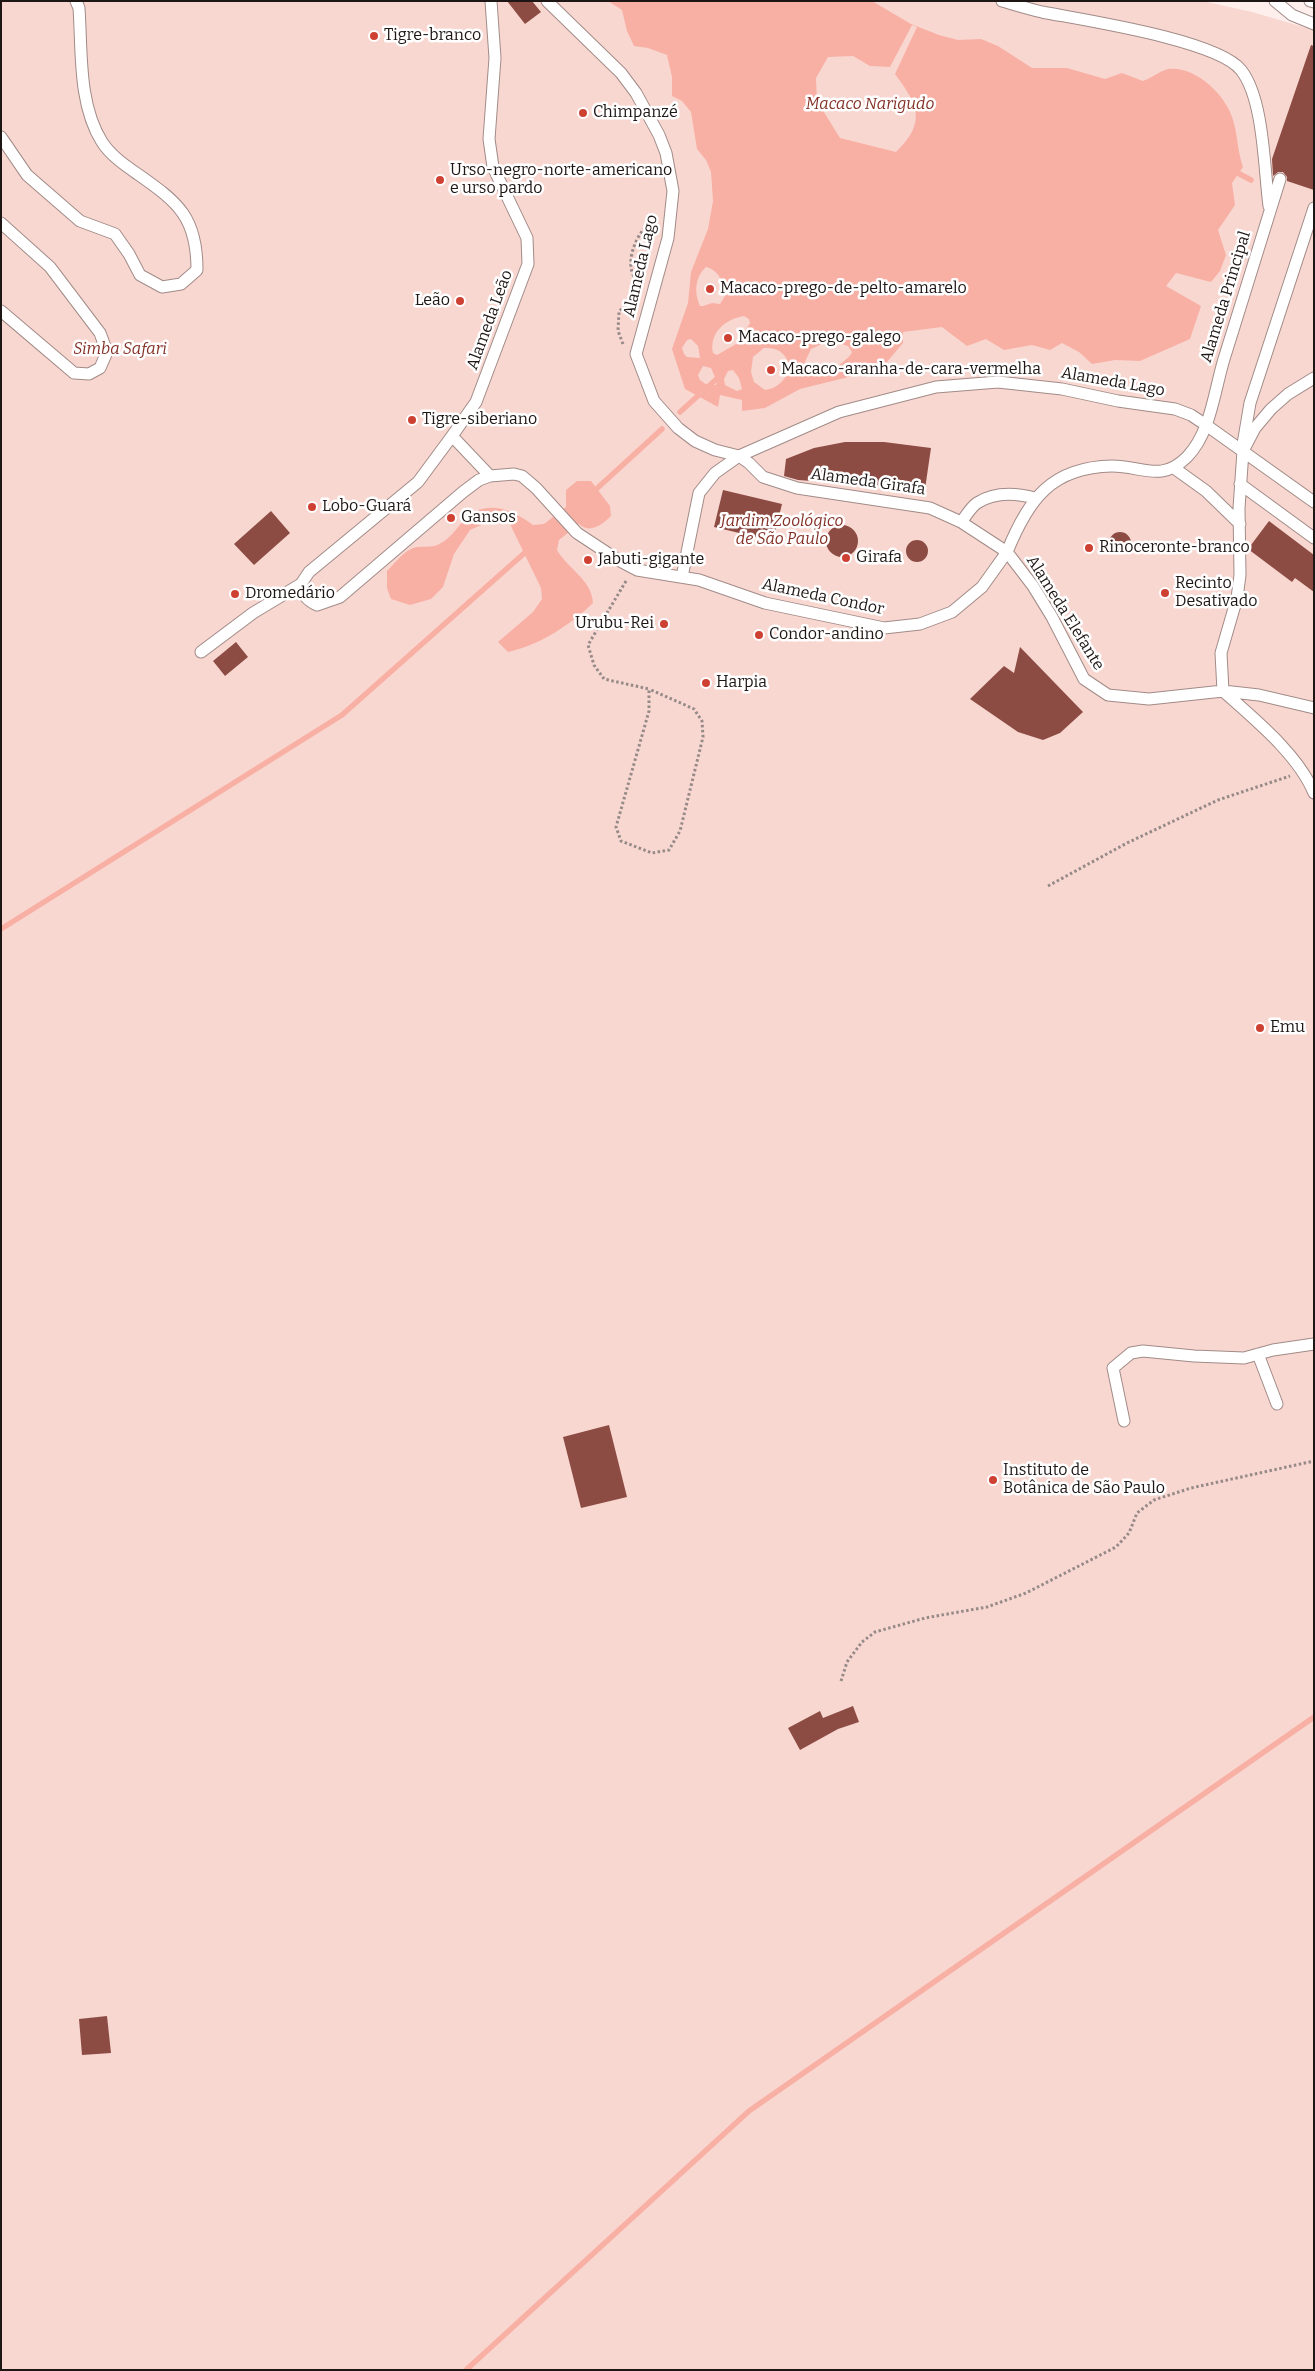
<!DOCTYPE html>
<meta charset="utf-8">
<style>
body{margin:0}
#map{position:relative;width:1315px;height:2371px;overflow:hidden;background:#feefed;font-family:Bitter,serif}
canvas{display:block}
.frame{position:absolute;inset:0;border:2px solid #1e1615;pointer-events:none}
</style>
<div id="map">
<canvas width="1315" height="2371"></canvas>
<div class="frame"></div>
</div>
<script>
const g = document.querySelector('canvas').getContext('2d');
g.lineJoin = 'round';
function paint(path, color) { g.fillStyle = color; g.fill(path, 'evenodd'); }
function strokePath(path, color, width, dash) { g.strokeStyle = color; g.lineWidth = width; g.lineCap = dash ? 'butt' : 'round'; g.setLineDash(dash || []); g.stroke(path); }
function write(font, color, halo, rows, align = 'center') {
  g.font = font + ' Bitter,serif'; g.lineWidth = 5; g.setLineDash([]); g.textBaseline = 'middle'; g.strokeStyle = halo; g.fillStyle = color; for (const [text, x, y, turn = 0] of rows) {
    g.save(); g.translate(x, y); g.rotate((+turn || 0) * Math.PI / 180); g.textAlign = isNaN(turn) ? turn : align; if (halo) g.strokeText(text, 0, 0); g.fillText(text, 0, 0); g.restore();
  }
}
const green = new Path2D(`
 M1 1H1203L1252 12 1314 30V2370H1Z`);
const water = new Path2D(`
 M608 1H872L911 24 939 35 958 40 981 39 998 46 1032 68H1067L1105 79 1122 73 1143 81C1151 78 1160 71 1168 69 1194 65 1225 94 1232 117 1238 134 1237 150 1243 167L1232 183 1235 205 1218 230 1226 255 1220 271 1211 282 1176 273 1166 286 1201 306 1190 339 1140 361 1115 360 1092 364 1079 352 1062 343 1050 350 1032 345 1004 350 986 339 967 346 942 327 903 332V343L881 369 800 389 765 408 742 411V400L720 395 718 407 685 389 672 349 688 303 691 272 708 229 713 201 711 172 706 160 697 149 691 112 682 101 672 96V77L667 55 648 48 634 46 627 31 622 10ZM912 25 917 27 895 74C918 105 927 122 896 152L840 138 817 101 816 78 828 57 853 56 870 66 890 67ZM706 267C720 271 723 282 725 296L720 304 712 303 703 306H700C694 292 695 277 706 267ZM744 316 749 319 750 323 736 344 717 355 713 353C709 333 725 319 744 316ZM691 339 698 346 700 358 687 357 684 354 682 348 687 340ZM839 343 848 346 852 352C850 357 847 358 843 362 830 372 828 377 809 375L803 366 811 349 822 344ZM764 348C780 348 785 353 791 368 784 380 779 388 765 390L754 382 751 372 753 357ZM703 366 711 368 717 382 716 385H707L700 380 698 375ZM733 370 739 378 742 389 737 391 725 385 724 379 728 371Z
 M577 481H591L610 506 611 516C602 525 590 534 579 524L559 540 557 550C569 570 592 580 593 603 570 625 540 645 508 652L498 642 533 612 542 599 541 588 509 522 493 520 470 530 454 554 443 587 431 599 410 605 391 599 387 588V571C395 563 405 549 417 547 424 546 433 548 439 544 450 539 456 529 464 520 485 498 512 509 533 525L544 524 566 507V490Z`);
const stream = new Path2D(`
 M1232 170 1251 180
 M680 412 721 375
 M592 493 662 429
 M1 929 342 715 529 549
 M466 2370 749 2111 1314 1717`);
const building = new Path2D(`
 M507 1H532L541 12 525 24Z
 M1311 45 1314 46V190L1287 181V177L1283 172H1278L1273 176 1272 159Z
 M845 442H884L931 448 925 489 798 480 784 476 786 459 814 448Z
 M723 490 782 504 773 541 714 527Z
 M271 511 290 533 254 565 234 544Z
 M1269 521 1314 555V592L1295 578 1292 582 1248 549Z
 M826 541a16 16 0 1 1 32 0a16 16 0 1 1-32 0Z
 M1109 543a11 11 0 1 1 22 0a11 11 0 1 1-22 0Z
 M906 551a11 11 0 1 1 22 0a11 11 0 1 1-22 0Z
 M236 642 248 657 225 676 213 661Z
 M1020 647 1083 712 1060 733 1043 740 1018 732 970 699 1004 666 1014 673Z
 M609 1425 627 1497 581 1508 563 1437Z
 M853 1706 859 1722 838 1729 800 1750 788 1728 820 1711 823 1718Z
 M107 2016 111 2053 82 2055 79 2019Z`);
const path = new Path2D(`
 M641 283C622 273 633 239 646 227 648 224 653 223 656 221
 M623 344 618 331 619 311 637 298
 M626 581 588 645 594 665 604 679 649 689V711L616 827 621 841 652 853 669 850 680 831 703 737 702 721 694 709 649 689
 M1048 886 1127 843 1218 800 1290 776
 M841 1681 847 1662 862 1642 875 1632 925 1618 987 1607 1026 1593 1116 1547 1129 1533 1137 1513 1154 1500 1191 1488 1314 1461`);
const lane = new Path2D(`
 M491 1 495 58 489 139 493 167 527 238 528 264 476 402 452 436 418 482 309 572 301 584C303 595 306 600 317 605L340 597 463 492 479 480 490 476 514 474 522 476 536 488 577 533 618 560 637 570 699 580 765 603 884 628 920 624 952 612 982 587 1007 552 961 522 930 508 797 488 763 477 749 463 739 456 715 450 695 441 678 428 654 401 636 354 668 238 673 191 666 153 659 135 636 93 621 73 547 1
 M1002 1C1016 5 1029 9 1042 12 1083 20 1217 40 1241 70 1264 99 1264 169 1269 206
 M1275 1 1292 15 1314 24
 M1310 1 1314 2
 M1 137 27 175 80 221 115 234 129 254 140 275 162 287 181 284 197 270C197 218 179 203 139 175 126 166 111 156 102 142 78 104 82 51 79 8L76 1
 M1280 179C1261 239 1243 299 1224 359 1214 392 1211 432 1187 457 1161 483 1142 466 1112 466 1051 467 1028 500 1007 552L1033 586 1052 617 1084 679 1108 695 1149 699 1223 691 1221 653 1237 598 1240 575 1239 508 1243 451 1255 428 1271 409 1288 394 1314 378
 M1 223 50 267 100 333 107 352 100 368 89 374 74 373 1 311
 M452 436 490 476
 M1243 444 1250 403 1314 208
 M1174 468 1206 491 1240 524
 M1240 484 1314 538
 M961 522C966 516 971 507 977 503 994 492 1016 493 1035 498
 M682 577 699 493 715 473 739 456 839 412 936 387 998 382 1062 389 1118 401 1175 409 1191 415 1206 425 1314 502
 M201 652 253 613 301 584
 M1223 691C1254 719 1298 754 1314 793
 M1223 691 1259 695 1314 708
 M1258 1354 1277 1404
 M1124 1421 1113 1368 1131 1353 1143 1351 1194 1356 1244 1358 1273 1350 1314 1344`);
const markers = [
 [374,36,5,"#cd4032"],
 [583,113,5,"#cd4032"],
 [440,180,5,"#cd4032"],
 [710,289,5,"#cd4032"],
 [460,301,5,"#cd4032"],
 [728,338,5,"#cd4032"],
 [771,370,5,"#cd4032"],
 [412,420,5,"#cd4032"],
 [312,507,5,"#cd4032"],
 [451,518,5,"#cd4032"],
 [1089,548,5,"#cd4032"],
 [846,558,5,"#cd4032"],
 [588,560,5,"#cd4032"],
 [1165,593,5,"#cd4032"],
 [235,594,5,"#cd4032"],
 [664,624,5,"#cd4032"],
 [759,635,5,"#cd4032"],
 [706,683,5,"#cd4032"],
 [1260,1028,5,"#cd4032"],
 [993,1480,5,"#cd4032"]
];
const poiNames = [
 ["Tigre-branco",384,36],
 ["Chimpanzé",593,113],
 ["Urso-negro-norte-americano",450,171],
 ["e urso pardo",450,189],
 ["Macaco-prego-de-pelto-amarelo",720,289],
 ["Leão",450,301,"right"],
 ["Macaco-prego-galego",738,338],
 ["Macaco-aranha-de-cara-vermelha",781,370],
 ["Tigre-siberiano",422,420],
 ["Lobo-Guará",322,507],
 ["Gansos",461,518],
 ["Rinoceronte-branco",1099,548],
 ["Girafa",856,558],
 ["Jabuti-gigante",598,560],
 ["Recinto",1175,584],
 ["Desativado",1175,602],
 ["Dromedário",245,594],
 ["Urubu-Rei",654,624,"right"],
 ["Condor-andino",769,635],
 ["Harpia",716,683],
 ["Emu",1270,1028],
 ["Instituto de",1003,1471],
 ["Botânica de São Paulo",1003,1489]
];
const parkNames = [
 ["Macaco Narigudo",870,105],
 ["Simba Safari",120,350],
 ["Jardim Zoológico",782,522],
 ["de São Paulo",782,540]
];
const streetNames = [
 ["Alameda Lago",641,266,-77],
 ["Alameda Principal",1226,297,-73],
 ["Alameda Leão",490,320,-70],
 ["Alameda Lago",1113,382,10],
 ["Alameda Girafa",868,482,8],
 ["Alameda Condor",823,597,12],
 ["Alameda Elefante",1065,613,58]
];
paint(green, '#f9d7d1');
paint(water, '#f8b0a4');
strokePath(stream, '#f8b0a4', 5.5);
paint(building, '#8c4c43');
strokePath(lane, '#a18b87', 13);
strokePath(path, '#968a88', 3, [2.5, 2.5]);
strokePath(lane, '#fff', 11);
for (const [x, y, r, color] of markers) { const dot = new Path2D(); dot.arc(x, y, r, 0, 2 * Math.PI); g.fillStyle = color; g.fill(dot); strokePath(dot, '#fff', 2); }
write('16px', '#1e1615', '#fff', poiNames, 'left');
write('italic 16px', '#843127', '#fff', parkNames);
write('16px', '#1e1615', '#fff', streetNames);
</script>
